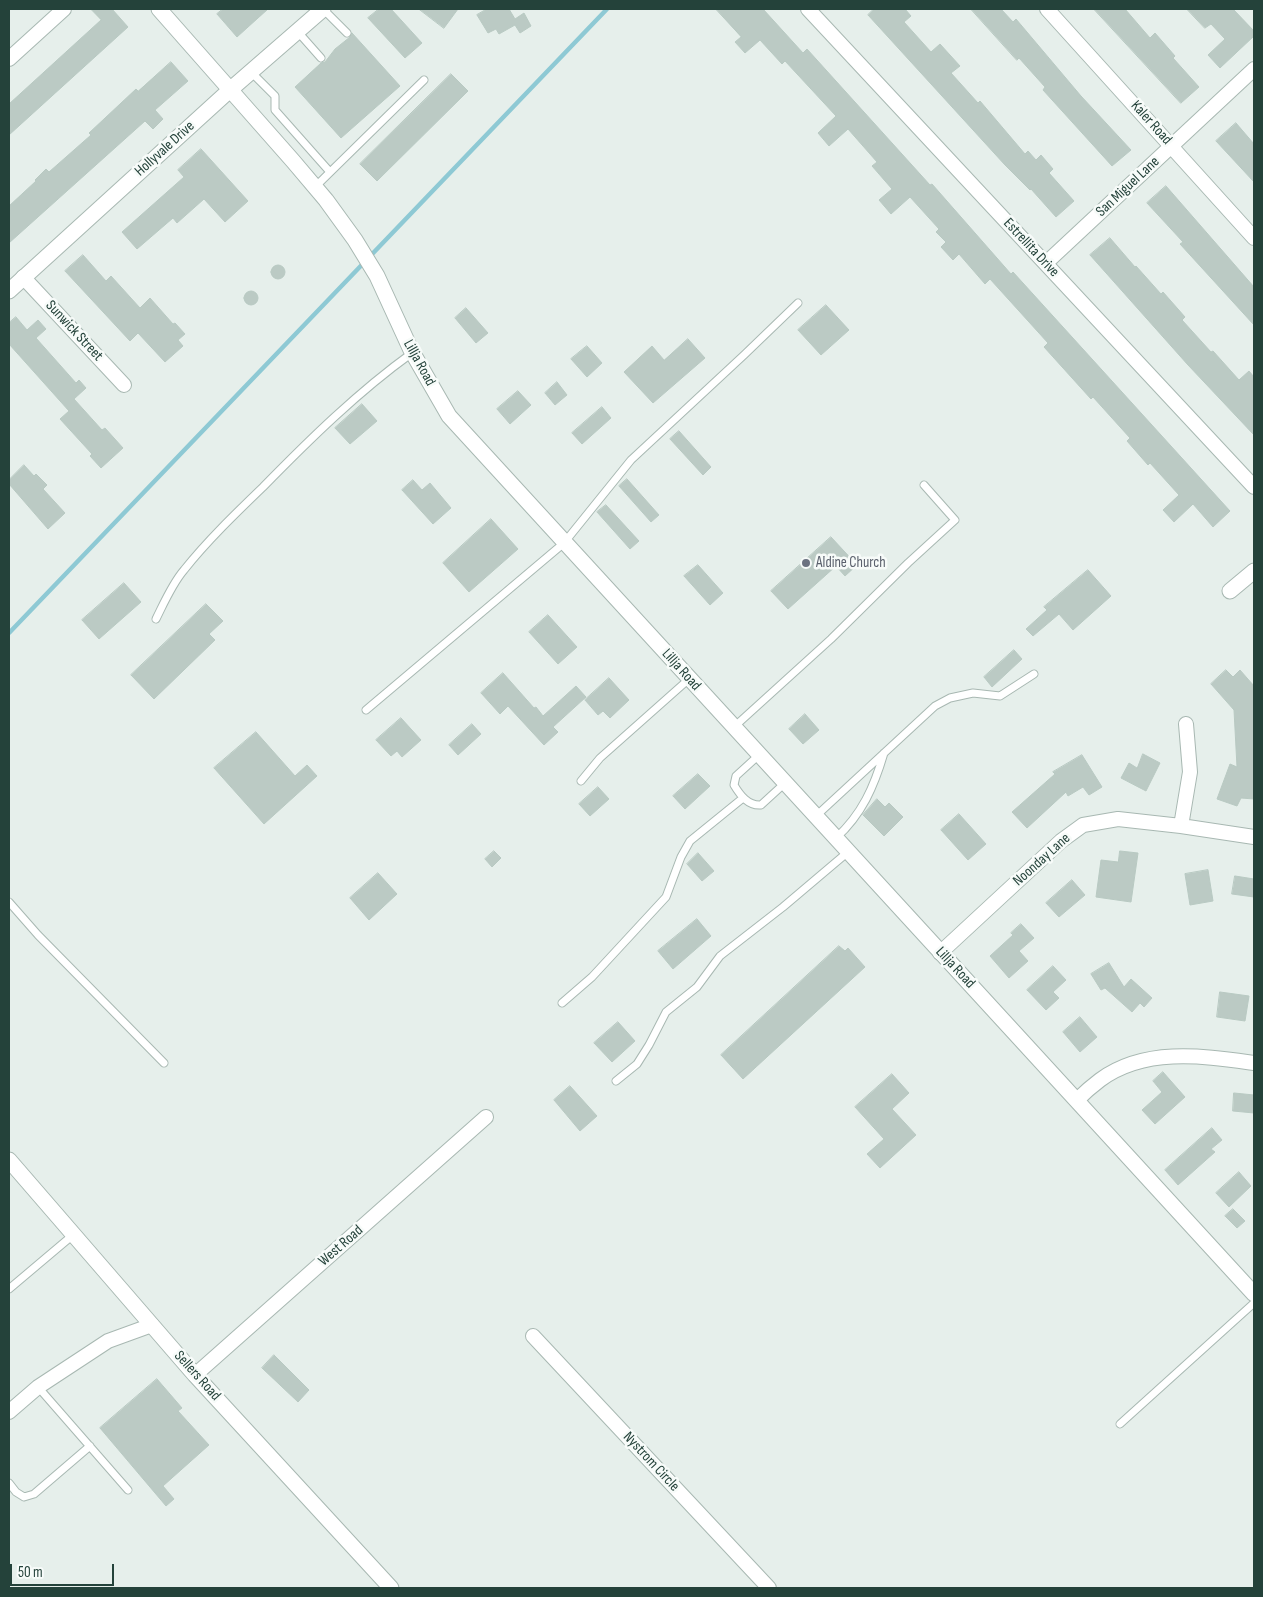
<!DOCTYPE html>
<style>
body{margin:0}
#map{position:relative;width:1263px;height:1597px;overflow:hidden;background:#e6efeb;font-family:"Sofia Sans Condensed",sans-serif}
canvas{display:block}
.frame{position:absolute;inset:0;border:10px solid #24423a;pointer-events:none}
.scale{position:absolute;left:10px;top:1564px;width:104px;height:22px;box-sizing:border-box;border:2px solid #24423a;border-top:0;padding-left:6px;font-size:15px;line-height:18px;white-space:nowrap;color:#24423a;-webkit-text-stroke:4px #f7fbf9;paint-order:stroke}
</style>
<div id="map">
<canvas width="1263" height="1597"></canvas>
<div class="frame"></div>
<div class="scale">50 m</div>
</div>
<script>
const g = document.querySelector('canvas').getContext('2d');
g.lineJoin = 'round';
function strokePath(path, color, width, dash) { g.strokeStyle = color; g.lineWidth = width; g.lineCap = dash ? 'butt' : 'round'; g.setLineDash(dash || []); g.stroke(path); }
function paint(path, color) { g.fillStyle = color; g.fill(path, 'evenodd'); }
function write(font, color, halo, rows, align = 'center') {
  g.font = font + ' "Sofia Sans Condensed",sans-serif'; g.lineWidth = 5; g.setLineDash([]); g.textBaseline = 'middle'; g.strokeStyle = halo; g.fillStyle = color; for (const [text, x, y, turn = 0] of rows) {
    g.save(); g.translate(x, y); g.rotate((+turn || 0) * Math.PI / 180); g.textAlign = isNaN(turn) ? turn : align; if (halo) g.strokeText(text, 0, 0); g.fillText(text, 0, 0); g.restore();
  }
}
const stream = new Path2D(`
 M9 633 607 9`);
const building = new Path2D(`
 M91 9H112L128 27 9 135V104L101 20Z
 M223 9H268L237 37 217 14Z
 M379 9H391L422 43 405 58 368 18Z
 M419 9H458L444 28Z
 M487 9H509L515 19 524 13 531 26 520 33 515 25 499 34 496 29 488 33 477 15Z
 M716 9H763L803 53 807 49 930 185 932 184 1011 274 1013 272 1230 511 1213 527 1193 504 1174 522 1163 510 1179 495 1150 463 1148 465 1127 441 1130 438 1093 397 1091 399 1044 347 1048 343 990 279 985 284 959 254 953 260 941 247 946 242 936 232 939 229 910 197 891 214 879 200 892 189 872 166 877 162 848 129 829 146 818 133 836 116 785 61 782 64 760 40 745 53 735 42 741 37Z
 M874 9H905L911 16 904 22 931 52 940 44 960 66 951 73 978 103 980 101 1025 154 1028 151 1036 160 1041 155 1053 169 1049 173 1074 201 1056 217 1031 189 1030 190 1005 165 868 15Z
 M971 9H1001L1013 22 1016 19 1081 96 1131 150 1112 166 1043 90 1045 87 1019 58 1017 60Z
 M1094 9H1125L1150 38 1155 33 1175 56 1173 58 1199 87 1181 103Z
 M1187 9H1233L1254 31V36L1220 68 1208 55 1225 39 1211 24 1205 28Z
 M352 33 400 86 341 138 295 87 321 63 325 62 335 49 350 37Z
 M171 62 188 81 155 110 163 119 153 129 145 121 9 243V206L36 181 35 180 46 169 49 172 91 135 89 133 136 89 138 91Z
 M451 74 468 91 377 181 360 164Z
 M1236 123 1254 144V182L1216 141Z
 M201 149 248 201 225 222 204 199 177 223 173 218 137 249 122 232 184 177 178 170Z
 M1166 186 1254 287V325L1180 244 1183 242 1147 203Z
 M1110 238 1135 267 1136 266 1161 294 1163 292 1185 317 1182 320 1211 352 1213 351 1239 380 1249 371 1254 377V435L1188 365 1090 255Z
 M83 255 106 281 111 276 140 308 150 298 173 324 175 323 185 334 178 340 183 346 165 362 138 333 130 341 65 271Z
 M271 272a7 7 0 1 1 14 0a7 7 0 1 1-14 0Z
 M244 298a7 7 0 1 1 14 0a7 7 0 1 1-14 0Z
 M826 305 849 330 821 355 798 330Z
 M466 308 488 333 476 343 455 318Z
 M16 317 27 330 38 320 46 329 36 338 76 383 79 380 86 388 74 399 102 430 105 428 123 448 101 468 90 456 92 454 60 419 69 411 9 344V323Z
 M688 339 705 358 653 403 624 372 652 346 664 360Z
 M587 346 602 363 587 377 571 359Z
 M557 382 567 395 555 405 545 393Z
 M518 391 531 405 510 424 497 409Z
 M362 404 377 421 350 444 335 428Z
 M602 407 611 418 582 444 572 433Z
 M679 431 711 467 703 475 670 439Z
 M24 465 34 476 36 474 47 485 43 489 65 513 48 529 9 484V480Z
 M627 479 659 515 651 522 619 486Z
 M413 480 422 490 430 483 451 508 433 524 402 490Z
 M606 505 639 541 630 549 597 512Z
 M491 519 518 549 469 592 443 563Z
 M831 537 857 565 845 576 836 566 788 609 771 591Z
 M698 565 723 593 710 605 684 576Z
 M1088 570 1111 596 1073 630 1059 614 1033 636 1026 629 1047 610 1044 607Z
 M124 583 141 602 99 639 82 620Z
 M206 604 223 621 209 634 215 640 154 699 131 675Z
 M548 615 577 647 558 664 529 632Z
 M1014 650 1022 659 992 687 984 677Z
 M1226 670 1233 677 1240 670 1254 686V799L1241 798 1237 806 1217 799 1230 764 1237 767 1234 710 1211 684Z
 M503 673 534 708 536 707 543 716 576 686 586 697 553 727 558 732 544 745 508 706 500 714 481 693Z
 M609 678 629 700 610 718 603 711 598 715 585 700Z
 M805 714 819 730 803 744 789 729Z
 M401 718 421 740 402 757 397 751 391 756 376 740Z
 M472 724 481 734 458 755 449 745Z
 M256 732 295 776 307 765 317 776 264 824 214 768Z
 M1143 754 1160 763 1146 791 1121 778 1129 763 1137 768Z
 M1082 755 1102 787 1089 795 1083 787 1068 796 1066 792 1027 828 1012 812 1055 774 1053 772Z
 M698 774 710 786 685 809 673 796Z
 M598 787 609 799 590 816 579 804Z
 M877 799 885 807 889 803 903 817 884 836 863 815Z
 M959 814 986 844 968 860 941 830Z
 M494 851 501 858 492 867 485 859Z
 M1120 851 1138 853 1131 902 1096 897 1101 860 1118 862Z
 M698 853 714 871 702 881 687 864Z
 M1208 870 1213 901 1190 905 1185 874Z
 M378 873 397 894 369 920 350 898Z
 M1235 876 1254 879V897L1232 894Z
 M1072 880 1085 895 1059 917 1046 903Z
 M697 919 711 936 673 969 658 951Z
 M1021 924 1034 938 1019 951 1028 961 1009 978 990 956 1013 935 1011 933Z
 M839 946 845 951 848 948 865 967 743 1079 721 1055Z
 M1109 963 1124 987 1131 979 1152 998 1144 1007 1140 1003 1132 1012 1105 988 1101 990 1091 974Z
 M1053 966 1066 980 1053 992 1059 998 1046 1010 1027 990Z
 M1220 992 1249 996 1245 1021 1217 1017Z
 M1080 1017 1097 1037 1080 1052 1063 1032Z
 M618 1022 635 1041 612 1062 594 1043Z
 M1163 1072 1185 1097 1155 1124 1142 1110 1162 1092 1153 1081Z
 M892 1074 909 1093 892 1109 916 1135 880 1168 867 1154 884 1139 855 1107Z
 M570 1086 597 1116 580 1131 554 1100Z
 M1234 1093 1254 1095V1113L1233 1111Z
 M1212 1128 1222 1140 1211 1149 1215 1152 1178 1185 1165 1170Z
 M1239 1172 1251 1186 1229 1207 1216 1193Z
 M1233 1209 1245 1221 1237 1228 1225 1216Z
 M274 1355 309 1390 298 1402 262 1368Z
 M157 1379 182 1408 178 1411 209 1445 163 1486 174 1499 166 1506 100 1428Z`);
const service = new Path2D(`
 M323 9 347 33
 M298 32 321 58
 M251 72 275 96V110L330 172
 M315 187 424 80
 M156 619C164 603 172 584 184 570 207 541 236 513 263 487 310 439 358 392 412 353
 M366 710 564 543 631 460 744 355 798 303
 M734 727 831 639 908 563 955 520 924 485
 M759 755 736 776 734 785C740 795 748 806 761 805L785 783
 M581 781 600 758 689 679
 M816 816 935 706 950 698 973 693 1000 696 1034 674
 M836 838C862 814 874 787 884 753
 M9 902 38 935 164 1063
 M562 1003 592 977 666 897 681 857 690 841 743 798
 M616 1081 637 1064 649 1045 666 1012 697 987 720 956 783 907 848 852
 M9 1289 73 1235
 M38 1387 128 1490
 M1120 1424 1254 1303
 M9 1483 16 1492 24 1497 34 1494 90 1446`);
const minor = new Path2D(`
 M808 9 1254 487
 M1047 9 1254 238
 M9 59 64 9
 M1046 263 1254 69
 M23 277 124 385
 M1181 826 1190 772 1186 724
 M940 953 1061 841 1083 825 1118 819 1181 826 1254 837
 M1077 1100C1084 1093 1092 1086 1100 1080 1145 1047 1203 1056 1254 1063
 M533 1336 769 1588
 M195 1375 486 1117
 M9 1412 38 1387 108 1341 152 1325`);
const tertiary = new Path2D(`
 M159 9 293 161 326 200 355 240 377 276 411 350 449 416 1254 1294
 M9 291 231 89 323 9
 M1230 591 1254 571
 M9 1160 195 1375 391 1588`);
const markers = [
 [806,563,5,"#6b7280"]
];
const streetNames = [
 ["Kaler Road",1151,123,48],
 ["Hollyvale Drive",165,149,-42],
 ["San Miguel Lane",1128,187,-43],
 ["Estrellita Drive",1031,248,47],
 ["Sunwick Street",74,331,47],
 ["Lillja Road",419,363,61],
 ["Lillja Road",681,670,48],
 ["Noonday Lane",1042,860,-42],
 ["Lillja Road",955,968,47],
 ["West Road",341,1246,-41],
 ["Sellers Road",197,1376,48],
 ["Nystrom Circle",651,1462,47]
];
const worshipNames = [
 ["Aldine Church",816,563]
];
strokePath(stream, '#8ec9d4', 4.5);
paint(building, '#bbcac4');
strokePath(building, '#b8c9c2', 1);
strokePath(service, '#a8b8b2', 9);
strokePath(minor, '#a8b8b2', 16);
strokePath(tertiary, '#a8b8b2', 17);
strokePath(service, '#fff', 7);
strokePath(minor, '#fff', 14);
strokePath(tertiary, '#fff', 15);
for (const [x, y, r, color] of markers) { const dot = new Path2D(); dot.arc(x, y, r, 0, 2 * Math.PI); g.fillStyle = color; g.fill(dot); strokePath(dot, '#f7fbf9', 2); }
write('15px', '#24423a', '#f7fbf9', streetNames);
write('15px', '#5b616d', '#f7fbf9', worshipNames, 'left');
</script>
